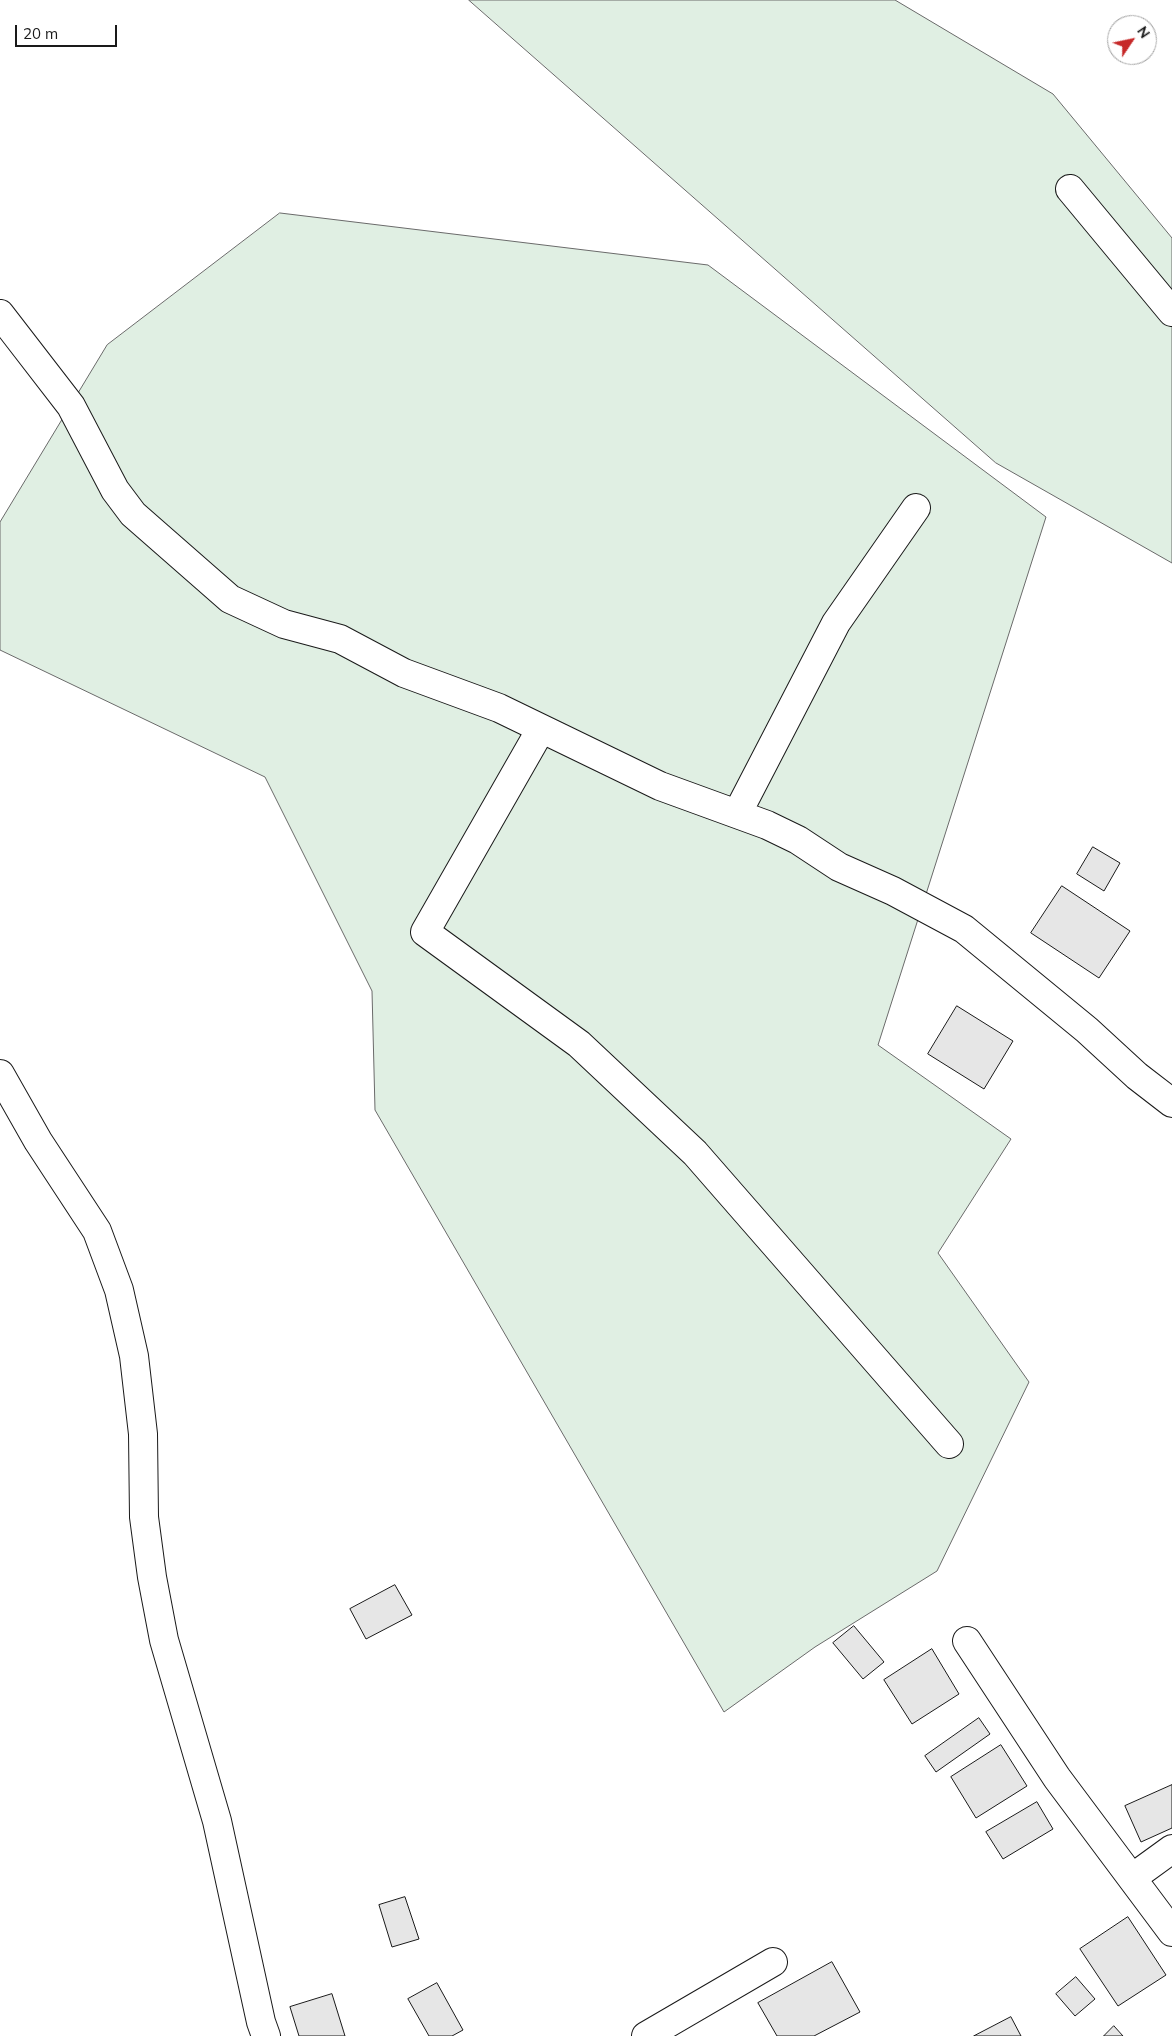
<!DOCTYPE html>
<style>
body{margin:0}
#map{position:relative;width:1172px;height:2036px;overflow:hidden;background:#fff;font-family:Mulish,sans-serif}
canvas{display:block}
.north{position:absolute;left:1107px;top:15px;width:50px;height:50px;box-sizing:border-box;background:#fff;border:1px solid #a3a3a3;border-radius:50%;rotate:56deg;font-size:14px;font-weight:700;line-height:20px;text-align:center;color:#1a1a1a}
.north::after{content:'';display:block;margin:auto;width:18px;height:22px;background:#c62828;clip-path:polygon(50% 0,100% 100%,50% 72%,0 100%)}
.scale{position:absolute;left:15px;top:25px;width:102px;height:22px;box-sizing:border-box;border:2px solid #1a1a1a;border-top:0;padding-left:6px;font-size:15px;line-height:18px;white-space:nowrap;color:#1a1a1a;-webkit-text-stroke:4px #fff;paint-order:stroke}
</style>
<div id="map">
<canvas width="1172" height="2036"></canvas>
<div class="north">N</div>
<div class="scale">20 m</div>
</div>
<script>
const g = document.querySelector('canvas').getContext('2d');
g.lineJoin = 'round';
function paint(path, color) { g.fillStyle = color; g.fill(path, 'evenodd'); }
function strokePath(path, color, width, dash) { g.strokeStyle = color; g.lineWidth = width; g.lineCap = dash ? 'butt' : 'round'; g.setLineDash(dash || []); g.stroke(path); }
const green = new Path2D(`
 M469 0H895L1053 94 1172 238V563L996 463Z
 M280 213 708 265 1046 517 878 1045 1011 1139 938 1253 1029 1382 937 1571 815 1647 724 1712 375 1110 372 991 265 777 0 650V522L107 345Z`);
const building = new Path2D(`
 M1093 847 1120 863 1104 891 1077 874Z
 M1062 886 1130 931 1099 978 1031 933Z
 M957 1006 1013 1041 984 1089 928 1054Z
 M395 1585 412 1615 366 1639 350 1609Z
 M854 1626 884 1662 863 1679 833 1643Z
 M932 1649 959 1694 912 1724 884 1680Z
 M979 1718 990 1734 936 1772 925 1756Z
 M1001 1745 1027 1786 976 1818 951 1777Z
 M1172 1785V1828L1141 1842 1125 1806Z
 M1037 1802 1053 1829 1003 1859 986 1832Z
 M405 1897 419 1939 392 1947 379 1905Z
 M1128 1917 1166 1975 1118 2006 1080 1949Z
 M832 1962 860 2012 814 2036H777L758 2003Z
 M1076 1977 1095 1999 1075 2016 1056 1994Z
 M437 1983 463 2030 452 2036H429L408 1999Z
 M332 1994 345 2036H299L290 2007Z
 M1011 2017 1021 2036H974Z
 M1114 2026 1123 2036H1104Z`);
const minor = new Path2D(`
 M1070 189 1172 312
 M0 314 71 406 115 490 133 514 230 599 284 624 340 639 404 673 499 708 660 786 767 825 798 840 839 867 893 891 964 929 1087 1030 1137 1076 1172 1103
 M541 729 425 932 579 1044 695 1153 949 1444
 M737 814 836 623 916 508
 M0 1074 38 1141 97 1231 119 1290 134 1356 143 1434 144 1517 152 1577 164 1640 217 1821 261 2022 266 2036
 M967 1641 1057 1778 1172 1932
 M1132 1878 1172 1849
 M646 2036 773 1962`);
paint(green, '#e0efe3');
strokePath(green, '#6a6a6a', 1);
paint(building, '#e6e6e6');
strokePath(building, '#1a1a1a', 1);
strokePath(minor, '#1a1a1a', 30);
strokePath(minor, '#fff', 28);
</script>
